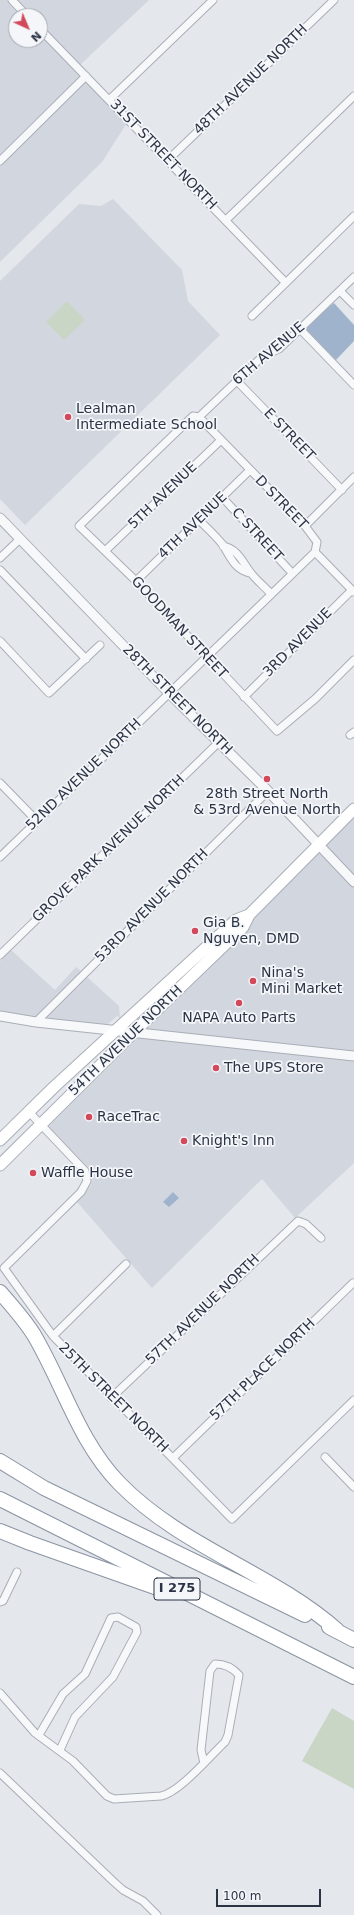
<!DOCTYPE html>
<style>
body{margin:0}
#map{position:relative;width:354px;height:1915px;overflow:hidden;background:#e4e7ec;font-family:"DejaVu Sans",sans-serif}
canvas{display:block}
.north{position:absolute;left:8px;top:8px;width:40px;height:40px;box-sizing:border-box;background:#f4f6f9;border:1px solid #a4a8b1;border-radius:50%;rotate:136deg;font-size:11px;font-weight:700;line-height:16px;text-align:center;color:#2b3445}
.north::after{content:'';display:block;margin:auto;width:14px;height:18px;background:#d1495b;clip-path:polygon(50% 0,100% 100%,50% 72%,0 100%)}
.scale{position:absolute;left:216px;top:1889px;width:105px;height:18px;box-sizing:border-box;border:2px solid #2b3445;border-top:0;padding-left:5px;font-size:12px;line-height:14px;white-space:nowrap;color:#2b3445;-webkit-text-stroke:3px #f4f6f9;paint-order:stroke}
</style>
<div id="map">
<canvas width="354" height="1915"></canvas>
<div class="north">N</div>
<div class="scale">100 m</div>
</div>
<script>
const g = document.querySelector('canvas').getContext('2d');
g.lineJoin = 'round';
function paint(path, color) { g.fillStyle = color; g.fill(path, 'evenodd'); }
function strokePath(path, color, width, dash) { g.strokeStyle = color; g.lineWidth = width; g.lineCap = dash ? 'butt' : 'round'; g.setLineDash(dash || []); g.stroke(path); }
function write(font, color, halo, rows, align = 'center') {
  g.font = font + ' "DejaVu Sans",sans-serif'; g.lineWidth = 3.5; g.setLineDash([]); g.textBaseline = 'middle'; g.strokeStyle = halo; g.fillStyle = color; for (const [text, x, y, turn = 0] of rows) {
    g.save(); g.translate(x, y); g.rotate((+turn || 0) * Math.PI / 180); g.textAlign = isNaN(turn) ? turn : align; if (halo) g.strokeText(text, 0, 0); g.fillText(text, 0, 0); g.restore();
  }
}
const built = new Path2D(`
 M0 0H7L22 16H16V40H40V34L80 76 0 155Z
 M17 0H149L80 65 40 24V16H32Z
 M86 82 127 123 102 162 0 262V166Z
 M113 199 182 270 188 301 220 335 25 525 0 499V281L79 204 101 206Z
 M354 814V876L324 844Z
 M318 849 354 887V1052L142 1030Z
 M11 950 55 990 76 967 81 971 34 1018 0 1013V961Z
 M87 977 119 1006 120 1018 117 1016 107 1025 45 1019Z
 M135 1037 354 1060V1163L295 1218 262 1179 152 1288 77 1202 91 1185 92 1180 89 1171 47 1125Z`);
const green = new Path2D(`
 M67 301 85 320 64 340 46 322Z
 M332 1708 354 1721V1789L302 1761Z`);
const water = new Path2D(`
 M334 303 354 325V341L336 360 303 327Z
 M173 1192 179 1198 169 1207 163 1202Z`);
const minor = new Path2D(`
 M12 0 27 16
 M40 29 285 282
 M109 100 213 0
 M168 160 334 0
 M0 161 86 76
 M226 220 354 96
 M340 291 354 305
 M252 316 354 216
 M300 329 354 385
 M237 381 342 490
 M199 417 193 416 79 526 136 581 277 731 315 699 354 660
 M199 417 305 526 317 542 315 552 354 592
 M199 417 263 356 279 349 354 277
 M222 497 292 573
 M199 520C207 528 216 536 223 545 230 557 235 570 250 573
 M305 526 354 477
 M223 546C238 549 243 563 251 573 257 581 265 587 271 594
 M105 551 221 440
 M0 558 20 539
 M0 570 86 659
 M136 581 250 470
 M0 641 49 693 100 645
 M244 697 352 590
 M350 735 354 732
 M0 783 37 821
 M0 857 315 552
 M0 955 219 742
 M36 1022 268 791
 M29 1112 85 1171 87 1181 81 1192 4 1268 53 1336 232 1519 354 1400
 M53 1336 126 1264
 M111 1398 298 1221 306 1224 321 1238
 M325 1457 354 1487
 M173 1458 353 1283
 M0 1602 3 1601 17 1572
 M0 1693 35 1733 73 1761 107 1796 114 1799 161 1796C179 1793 210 1756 225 1742L228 1735 239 1675C232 1667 225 1664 215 1664L210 1671 201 1750 204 1763
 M39 1735 63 1694 85 1674 111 1618 118 1617 136 1627 137 1632 113 1677 75 1717 60 1750
 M0 1773 114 1882 123 1890 143 1901 157 1915`);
const tertiary = new Path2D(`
 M0 518 169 693 268 791 354 882
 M0 1016 36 1022 354 1056`);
const secondary = new Path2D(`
 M0 1140 54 1087 236 920 249 915
 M0 1165 133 1033 243 927 249 915 354 809`);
const motorway = new Path2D(`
 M0 1292C12 1306 24 1319 34 1335 63 1384 79 1442 119 1483 181 1547 271 1572 337 1630
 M0 1461 44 1488 305 1615
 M0 1499 354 1677
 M0 1531 30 1543 163 1590
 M329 1627 354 1640`);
const markers = [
 [68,417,4,"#d1495b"],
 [267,779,4,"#d1495b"],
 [195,931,4,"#d1495b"],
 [253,981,4,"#d1495b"],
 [239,1003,4,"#d1495b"],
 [216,1068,4,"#d1495b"],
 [89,1117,4,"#d1495b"],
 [184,1141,4,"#d1495b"],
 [33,1173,4,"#d1495b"]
];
const shields = [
 [177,1589,46]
];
const shieldNames = [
 ["I 275",177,1589]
];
const streetNames = [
 ["48TH AVENUE NORTH",251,80,-44],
 ["31ST STREET NORTH",163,155,46],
 ["6TH AVENUE",269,354,-40],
 ["E STREET",289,435,46],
 ["5TH AVENUE",163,496,-44],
 ["D STREET",281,503,46],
 ["4TH AVENUE",193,526,-44],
 ["C STREET",257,535,47],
 ["GOODMAN STREET",179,628,47],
 ["3RD AVENUE",298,643,-45],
 ["28TH STREET NORTH",177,700,45],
 ["52ND AVENUE NORTH",84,775,-44],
 ["GROVE PARK AVENUE NORTH",109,849,-44],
 ["53RD AVENUE NORTH",152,906,-45],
 ["54TH AVENUE NORTH",126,1041,-44],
 ["57TH AVENUE NORTH",203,1310,-44],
 ["57TH PLACE NORTH",263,1370,-44],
 ["25TH STREET NORTH",113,1398,45]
];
const poiNames = [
 ["Lealman",76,409],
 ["Intermediate School",76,425],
 ["28th Street North",267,794,"center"],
 ["& 53rd Avenue North",267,810,"center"],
 ["Gia B.",203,923],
 ["Nguyen, DMD",203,939],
 ["Nina's",261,973],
 ["Mini Market",261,989],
 ["NAPA Auto Parts",239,1018,"center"],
 ["The UPS Store",224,1068],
 ["RaceTrac",97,1117],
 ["Knight's Inn",192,1141],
 ["Waffle House",41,1173]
];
paint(built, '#d2d6de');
paint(green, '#c9d6c5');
paint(water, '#9fb4cc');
strokePath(minor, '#a9aeb7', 9);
strokePath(tertiary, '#a9aeb7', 11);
strokePath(secondary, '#a9aeb7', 13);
strokePath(motorway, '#8b94a3', 16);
strokePath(minor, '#f7f8fa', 7);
strokePath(tertiary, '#f7f8fa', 9);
strokePath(secondary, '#fff', 11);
strokePath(motorway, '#fff', 14);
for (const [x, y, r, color] of markers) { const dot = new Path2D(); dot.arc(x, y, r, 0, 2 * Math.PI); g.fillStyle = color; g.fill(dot); strokePath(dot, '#f4f6f9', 1.5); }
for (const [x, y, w] of shields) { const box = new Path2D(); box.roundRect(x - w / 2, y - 11, w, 22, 3); g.fillStyle = '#f4f6f9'; g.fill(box); strokePath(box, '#2b3445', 1); }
write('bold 13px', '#2b3445', null, shieldNames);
write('14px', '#2b3445', '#f4f6f9', streetNames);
write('14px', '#2b3445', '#f4f6f9', poiNames, 'left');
</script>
